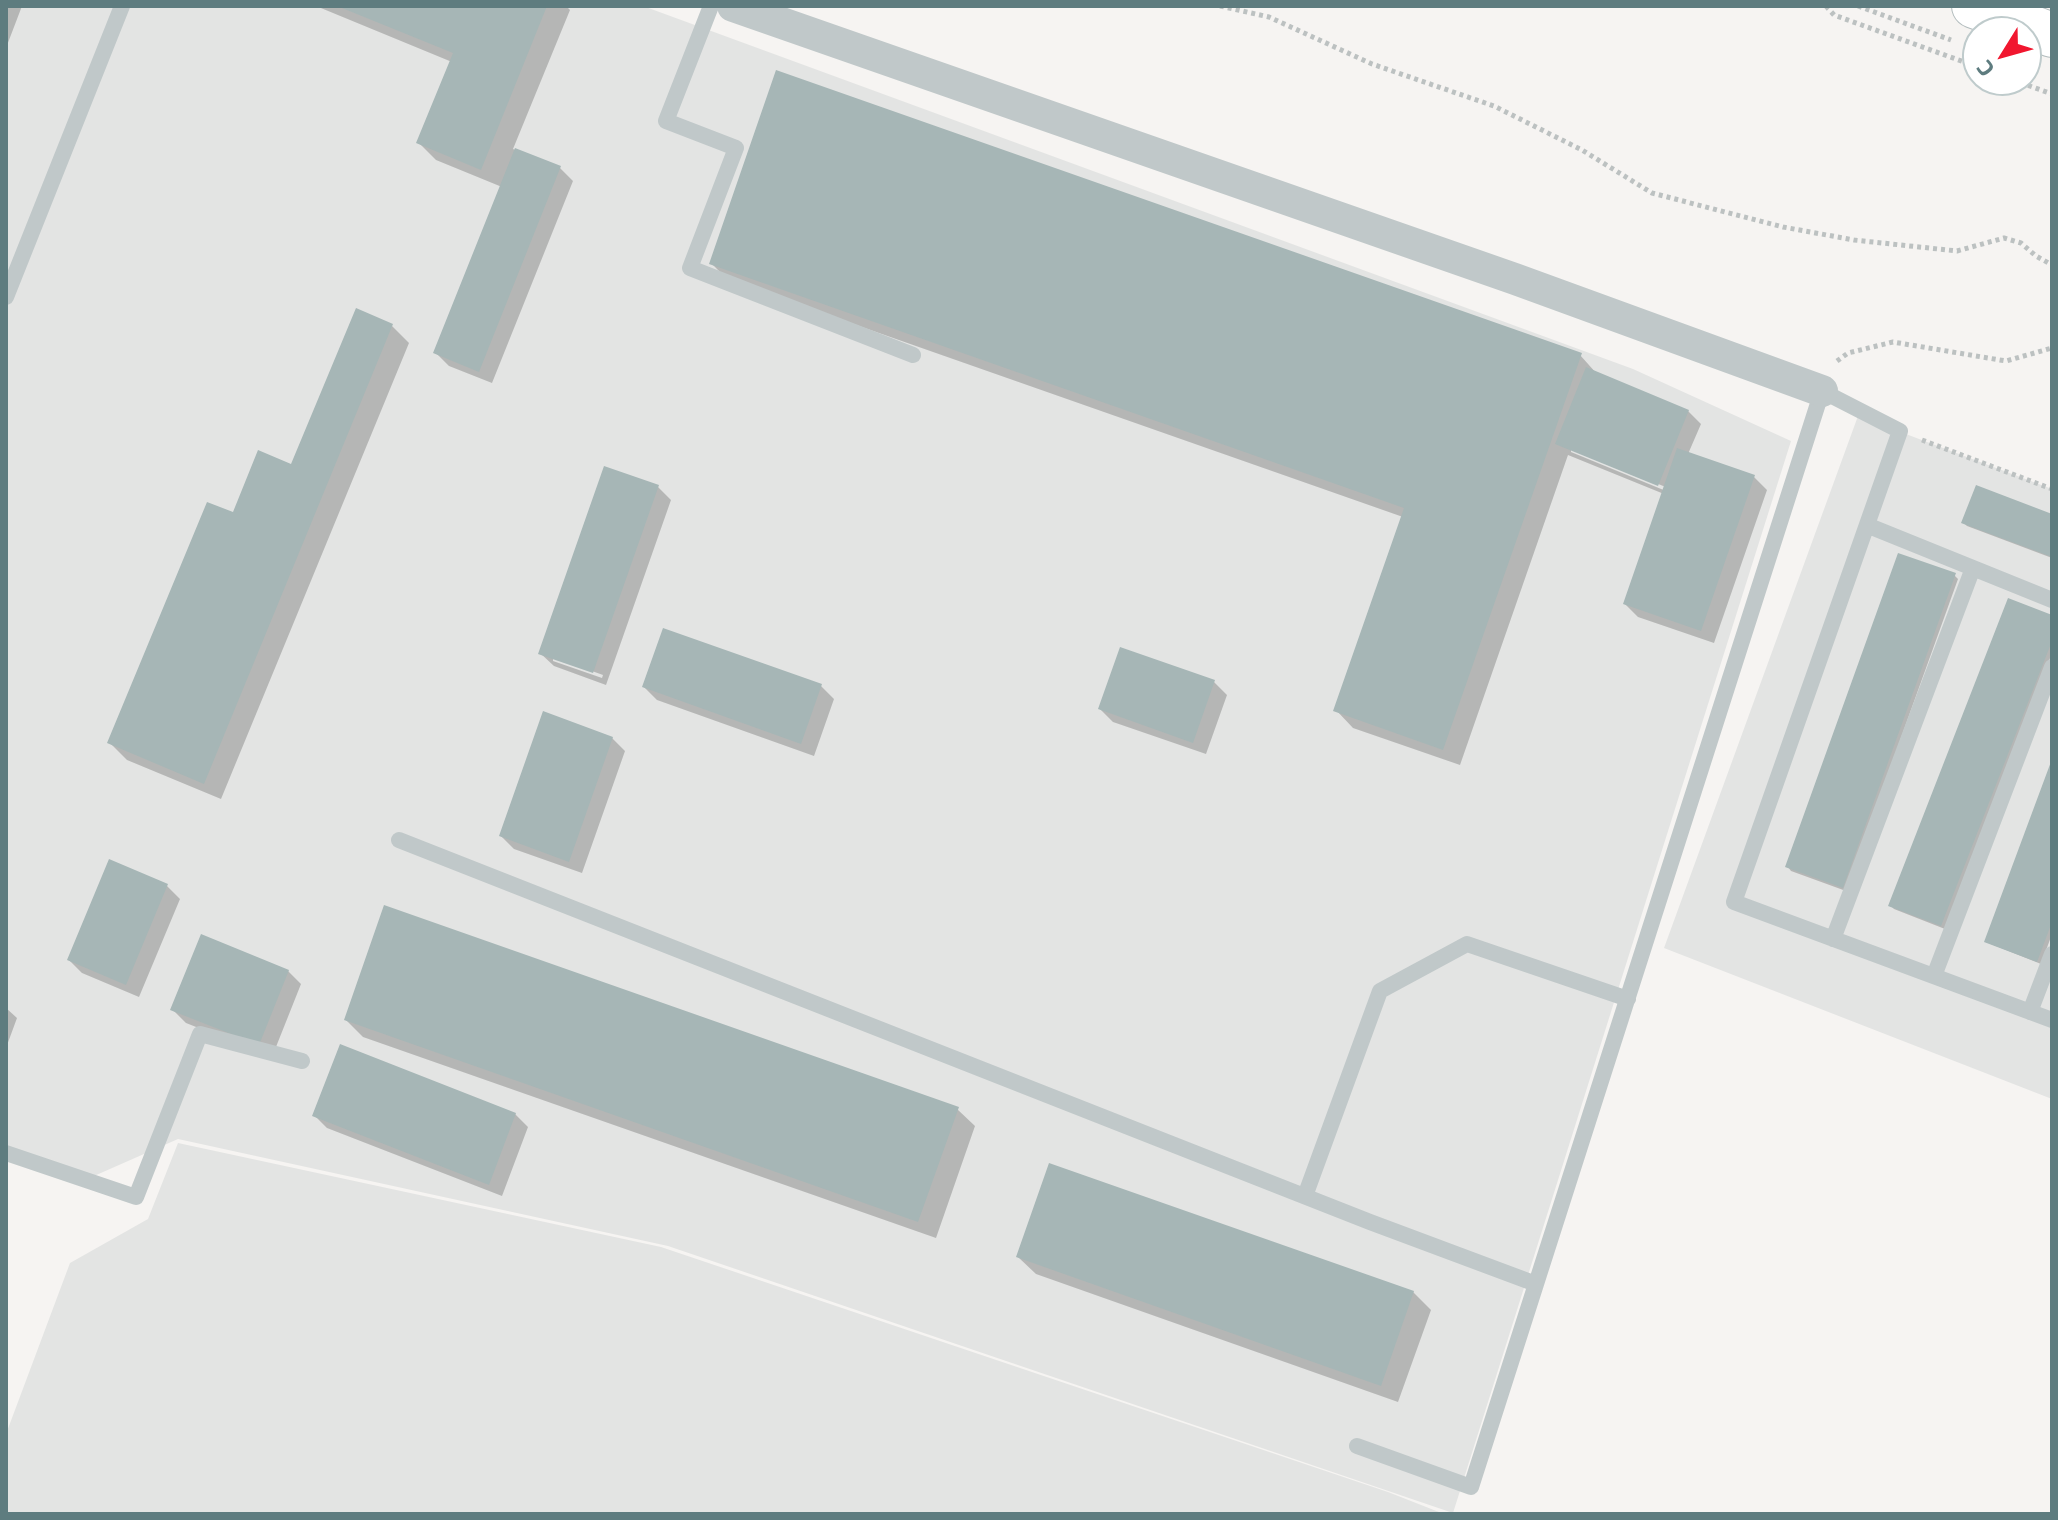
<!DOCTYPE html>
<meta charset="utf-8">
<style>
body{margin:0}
#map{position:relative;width:2058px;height:1520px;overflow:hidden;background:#f6f4f2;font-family:"Exo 2",sans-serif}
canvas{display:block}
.frame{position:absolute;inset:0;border:8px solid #5e7c7f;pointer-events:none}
.north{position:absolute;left:1962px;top:16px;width:80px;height:80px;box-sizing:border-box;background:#fff;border:2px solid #bfcbcc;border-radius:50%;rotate:233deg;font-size:22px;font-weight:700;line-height:32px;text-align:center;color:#5e7c7f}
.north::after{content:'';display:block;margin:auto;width:28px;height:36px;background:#f1172f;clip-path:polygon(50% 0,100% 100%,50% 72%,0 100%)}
</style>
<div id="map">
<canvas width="2058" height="1520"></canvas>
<div class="frame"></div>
<div class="north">С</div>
</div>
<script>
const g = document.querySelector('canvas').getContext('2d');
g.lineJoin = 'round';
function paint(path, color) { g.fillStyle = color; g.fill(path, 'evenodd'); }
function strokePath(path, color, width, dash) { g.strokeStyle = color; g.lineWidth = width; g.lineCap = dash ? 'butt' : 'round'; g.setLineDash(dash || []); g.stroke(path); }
const built = new Path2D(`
 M6 6H643L1633 369 1791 441 1453 1513 668 1246 178 1139 94 1176 6 1150Z
 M1858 416 2052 489V1099L1664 948Z
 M178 1143 661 1247 1388 1492 1444 1514H6V1434L70 1263 148 1219Z`);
const shadow = new Path2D(`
 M6 6H22L6 48Z
 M316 6H566L570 10 513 149 560 168 573 181 492 383 449 366 436 353 502 187 436 160 419 143 452 62Z
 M711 263 1580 355 1597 374 1688 411 1701 424 1688 454 1754 477 1767 490 1714 643 1638 617 1625 604 1664 494 1568 455 1460 765 1353 728 1336 710 1403 517 728 280ZM1571 448 1668 488 1666 491 1571 452Z
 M392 326 409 343 221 799 127 760 110 743 292 466Z
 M658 487 671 500 606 685 554 666 540 653ZM553 657 603 675 602 678 553 661Z
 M2052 516V558L1967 526 1964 523Z
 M1954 575 1958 579 1846 891 1791 871 1788 867Z
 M2052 617V653L1945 929 1894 909 1890 905Z
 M1214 682 1227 695 1206 754 1113 722 1100 709Z
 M821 686 834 699 814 756 657 700 644 687Z
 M612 738 625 751 582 873 514 849 501 836Z
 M2052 764V934L2041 964 1986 942Z
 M110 862 167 886 180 899 139 997 82 973 69 960Z
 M288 971 301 984 272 1057 186 1023 173 1010Z
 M6 1008 17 1018 6 1048Z
 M346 1020 957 1109 975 1126 936 1238 363 1037Z
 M515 1114 528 1127 502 1196 327 1128 314 1115Z
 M1018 1257 1413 1292 1431 1310 1398 1402 1036 1274Z`);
const building = new Path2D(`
 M337 6H547L481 170 416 143 453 53Z
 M776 70 1582 353 1443 750 1333 711 1404 508 709 264Z
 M515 148 561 166 479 372 433 353Z
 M356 308 393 324 204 784 107 743 207 502 233 512 258 450 291 464Z
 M1586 367 1689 410 1658 486 1555 444Z
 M1677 448 1755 475 1701 631 1623 604Z
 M604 466 659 485 593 673 538 654Z
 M1976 485 2052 514V557L1961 523Z
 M1898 553 1956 573 1843 888 1785 867Z
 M2008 598 2052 615V641L1941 926 1888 906Z
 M663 628 822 684 801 744 642 687Z
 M1120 647 1215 680 1193 743 1098 709Z
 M543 711 613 737 569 862 499 836Z
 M2052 759V922L2037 962 1984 942Z
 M109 859 168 884 126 985 67 960Z
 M384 905 959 1107 918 1222 344 1020Z
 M201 934 289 970 259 1045 170 1010Z
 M340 1044 516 1113 489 1185 312 1116Z
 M1049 1163 1414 1291 1381 1386 1016 1257Z`);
const path = new Path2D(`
 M1220 6 1269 17 1372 64 1494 106 1582 150 1652 193 1783 227 1854 240 1957 251 2004 238 2021 243 2036 256 2052 265
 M1826 6 1834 15 1978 67
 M1858 6 1951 40
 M2013 80 2052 94
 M1837 361 1848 353 1893 342 2006 361 2052 348
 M1922 440 2052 489`);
const lane = new Path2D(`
 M711 6 666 121 736 148 690 268 913 355
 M6 297 122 6
 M1869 526 2052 600
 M399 840 1370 1222 1536 1284 1822 391 1900 431 1734 902 2052 1020
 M1833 939 1973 568
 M1934 976 2052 667
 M2030 1012 2052 954
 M6 1153 136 1197 200 1034 302 1061
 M1305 1196 1380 991 1467 944 1628 999
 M1357 1446 1471 1487 1536 1284`);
const street = new Path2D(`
 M733 6 1515 279 1822 391`);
const secondary = new Path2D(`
 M1974 6 2052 35`);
paint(built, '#e3e4e3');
paint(shadow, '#0003');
paint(building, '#a6b6b6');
strokePath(secondary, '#b2bcbd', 46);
strokePath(path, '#bcc1c1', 5, [4, 4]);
strokePath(lane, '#c0c8c9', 16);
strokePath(street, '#c0c8c9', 32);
strokePath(secondary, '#fff', 44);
</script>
